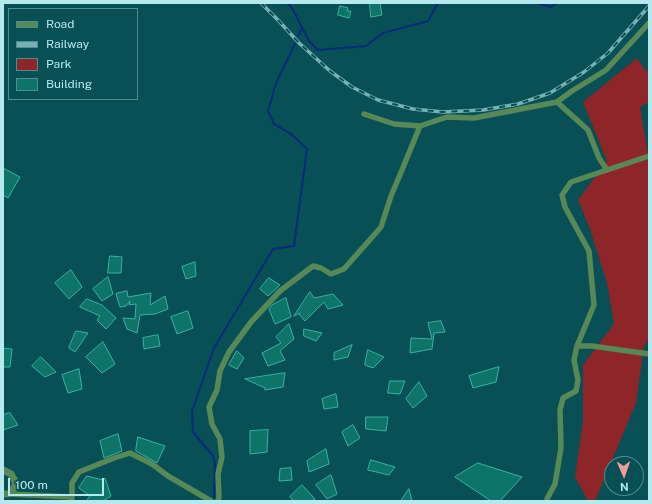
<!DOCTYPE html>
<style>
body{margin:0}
#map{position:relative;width:652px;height:504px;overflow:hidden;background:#085055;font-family:"Public Sans",sans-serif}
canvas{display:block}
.frame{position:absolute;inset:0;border:4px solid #b5e9ee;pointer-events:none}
.legend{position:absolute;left:8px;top:8px;width:130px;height:92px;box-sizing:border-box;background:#085055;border:1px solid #4d8d92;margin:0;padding:5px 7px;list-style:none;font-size:12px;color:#b5e9ee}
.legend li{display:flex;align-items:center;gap:8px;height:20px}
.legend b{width:20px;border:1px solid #4d8d92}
.north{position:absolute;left:604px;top:456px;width:40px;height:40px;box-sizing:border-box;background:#085055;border:1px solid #4d8d92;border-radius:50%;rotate:178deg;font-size:11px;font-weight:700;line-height:16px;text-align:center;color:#b5e9ee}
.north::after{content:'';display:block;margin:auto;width:14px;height:18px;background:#f59c96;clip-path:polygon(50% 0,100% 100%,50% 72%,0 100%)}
.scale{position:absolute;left:8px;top:478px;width:96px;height:18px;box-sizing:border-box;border:2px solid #b5e9ee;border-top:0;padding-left:5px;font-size:12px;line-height:14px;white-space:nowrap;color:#b5e9ee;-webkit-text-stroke:3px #085055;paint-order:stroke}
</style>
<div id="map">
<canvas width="652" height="504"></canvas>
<div class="frame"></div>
<ul class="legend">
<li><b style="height:5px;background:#588856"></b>Road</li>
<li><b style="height:5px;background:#76b1b6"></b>Railway</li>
<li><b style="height:11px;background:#8e2528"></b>Park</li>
<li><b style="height:11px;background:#0e746a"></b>Building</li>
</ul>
<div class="north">N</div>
<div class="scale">100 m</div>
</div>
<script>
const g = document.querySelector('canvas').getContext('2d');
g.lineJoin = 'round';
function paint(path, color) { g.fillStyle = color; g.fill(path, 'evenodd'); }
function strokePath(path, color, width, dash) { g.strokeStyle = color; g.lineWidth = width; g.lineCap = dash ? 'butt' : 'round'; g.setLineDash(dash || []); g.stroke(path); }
const green = new Path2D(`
 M637 58 645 70 649 71V102L640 107 649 160V339L644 346 636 403 595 501H588L575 477 583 421V365L614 324 607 283 590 229 578 200 607 161 583 102Z`);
const stream = new Path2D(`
 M287 3 292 8 309 41 318 50 366 46 383 33 428 21 438 3
 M536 3 551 7 557 3
 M298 36 302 28
 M214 497 215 463 213 456 193 432 192 411 214 348 273 249 294 246 307 149 291 134 274 124 268 111 276 83 295 44`);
const building = new Path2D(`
 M370 3H380L382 15 371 17Z
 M340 6 348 8 347 11H351L349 18 338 15Z
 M3 168 20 177 8 198 3 195Z
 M110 256 122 257 121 273H108Z
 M195 262 196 276 186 279 182 267Z
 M71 270 82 287 69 299 55 283Z
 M108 277 113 294 102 301 93 289Z
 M269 278 280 285 268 296 260 289Z
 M127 291 128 297 151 293 150 305 165 296 168 309 155 314 140 315 137 333 127 329 123 318 135 319 136 304 129 305 130 301 126 306 120 307 116 294Z
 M310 292 314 298 333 294 343 305 328 309 324 302 305 321 299 314 300 313 294 316Z
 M286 298 291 317 275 324 269 309 272 305Z
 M87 299 102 305 116 318 106 329 97 320 100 316 80 307Z
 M188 311 193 328 177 334 171 317Z
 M441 321 445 332 434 333 432 349 410 353 411 338 432 339 428 323Z
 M289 324 294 339 280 351 285 360 268 366 262 353 281 343 276 337Z
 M304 329 322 333 316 341 304 336Z
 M76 331 88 333 75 352 69 348Z
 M158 335 160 346 144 349 143 338Z
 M103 342 115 364 102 373 86 357Z
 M352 345 348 357 334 360V353Z
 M3 348 12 349 10 367H3Z
 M368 350 384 357 373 368 365 365Z
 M237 351 244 358 237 369 229 365Z
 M41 357 56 372 45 377 32 366Z
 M499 367 496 382 473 388 469 376Z
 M79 369 82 389 68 393 62 375Z
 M285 373 283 387 265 390V388L245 379Z
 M390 381H405L400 394 388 393Z
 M419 382 427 396 413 408 406 399Z
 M336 394 338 407 324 409 322 399Z
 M10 413 18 425 3 430V415Z
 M366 417H388L386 431 366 429Z
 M353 425 360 438 348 446 342 432Z
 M268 430 267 452 250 454V431Z
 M118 434 122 451 104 458 100 441Z
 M138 437 165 446 157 463 136 451Z
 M326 449 329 464 309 472 307 461Z
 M371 460 395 467 389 475 368 470Z
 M478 463 522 477 500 501H491L455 477Z
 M291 468 292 480 279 481 280 469Z
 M331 475 337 494 327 499 316 485Z
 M87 476 103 480 105 478 111 496 103 501H86L90 496 79 488Z
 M302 485 315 499 312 501H294L290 497Z
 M409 489 412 501H401Z`);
const minor = new Path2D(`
 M557 102 588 130 599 158 607 170
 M364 114 394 124 420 126
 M577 346H592L649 354
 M9 494 72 497
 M71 501 72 497V483L79 472 114 458 130 453 152 464 168 476 211 501
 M218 501 219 497 218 474 222 457 220 439 212 424 209 407 217 390 220 371 229 352 251 322 280 291 313 266 321 268 331 274 344 269 381 227 391 196 402 170 420 126 447 117 474 118 557 102 572 91 606 70 649 23
 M547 501V499L555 484 561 448 560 410 563 398 576 391 578 380 574 360 577 346 594 305 589 251 565 207 562 195 571 182 649 156`);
const tertiary = new Path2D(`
 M3 470 11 474 16 483 13 490 9 494H3`);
const rail = new Path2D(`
 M261 3 277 19 299 43 330 71 352 87 378 100 413 109 443 112 483 110 518 104 550 93 584 72 608 53 649 6`);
paint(green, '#8e2528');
strokePath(stream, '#092a7c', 2);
paint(building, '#0e746a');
strokePath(building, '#38b1a2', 1);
strokePath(minor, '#588856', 5.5);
strokePath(tertiary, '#588856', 7);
strokePath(rail, '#76b1b6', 3.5);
strokePath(rail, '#085055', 2, [6]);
</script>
